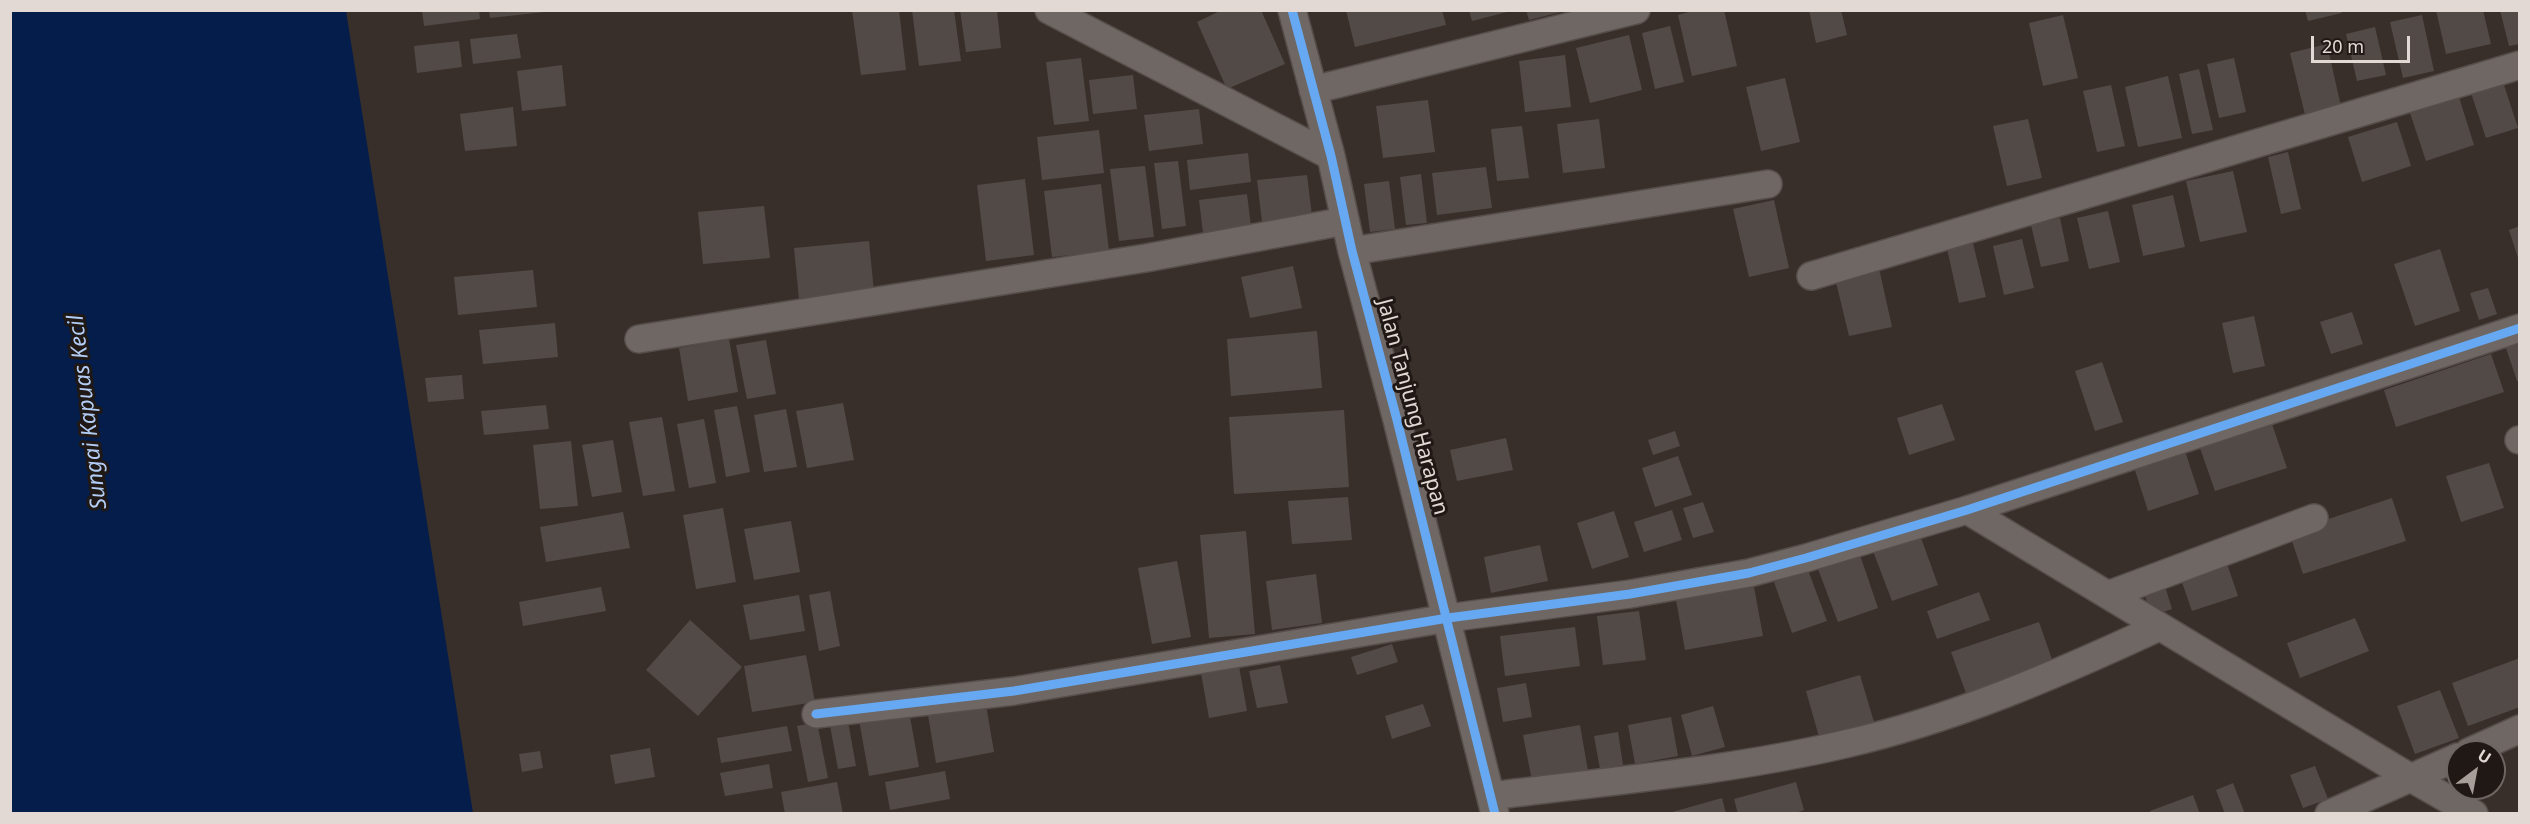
<!DOCTYPE html>
<style>
body{margin:0}
#map{position:relative;width:2530px;height:824px;overflow:hidden;background:#382f2b;font-family:"Noto Sans",sans-serif}
canvas{display:block}
.frame{position:absolute;inset:0;border:12px solid #e3d9d4;pointer-events:none}
.north{position:absolute;left:2446px;top:740px;width:60px;height:60px;box-sizing:border-box;background:#1f1815;border:2px solid #6d6561;border-radius:50%;rotate:32deg;font-size:16px;font-weight:700;line-height:24px;text-align:center;color:#e3d9d4}
.north::after{content:'';display:block;margin:auto;width:21px;height:27px;background:#a79e99;clip-path:polygon(50% 0,100% 100%,50% 72%,0 100%)}
.scale{position:absolute;left:2311px;top:36px;width:99px;height:27px;box-sizing:border-box;border:3px solid #e3d9d4;border-top:0;padding-left:8px;font-size:18px;line-height:21px;white-space:nowrap;color:#e3d9d4;-webkit-text-stroke:4px #1f1815;paint-order:stroke}
</style>
<div id="map">
<canvas width="2530" height="824"></canvas>
<div class="frame"></div>
<div class="north">U</div>
<div class="scale">20 m</div>
</div>
<script>
const g = document.querySelector('canvas').getContext('2d');
g.lineJoin = 'round';
function paint(path, color) { g.fillStyle = color; g.fill(path, 'evenodd'); }
function strokePath(path, color, width, dash) { g.strokeStyle = color; g.lineWidth = width; g.lineCap = dash ? 'butt' : 'round'; g.setLineDash(dash || []); g.stroke(path); }
function write(font, color, halo, rows, align = 'center') {
  g.font = font + ' "Noto Sans",sans-serif'; g.lineWidth = 6; g.setLineDash([]); g.textBaseline = 'middle'; g.strokeStyle = halo; g.fillStyle = color; for (const [text, x, y, turn = 0] of rows) {
    g.save(); g.translate(x, y); g.rotate((+turn || 0) * Math.PI / 180); g.textAlign = isNaN(turn) ? turn : align; if (halo) g.strokeText(text, 0, 0); g.fillText(text, 0, 0); g.restore();
  }
}
const water = new Path2D(`
 M10 11H346L473 813H11Z`);
const building = new Path2D(`
 M422 10H479L480 19 424 26Z
 M489 10H545V12L490 18Z
 M852 10H899L906 70 861 75Z
 M912 10H954L961 61 919 66Z
 M960 10H997L1001 48 966 52Z
 M1222 10H1261L1285 64 1227 89 1197 22Z
 M1346 10H1442L1446 25 1355 47Z
 M1469 10H1511V11L1472 21Z
 M1526 10H1564L1565 11 1529 20Z
 M1696 10H1724L1737 66 1692 76 1678 15Z
 M1809 10H1841L1847 35 1816 43Z
 M2305 10H2341L2342 13 2308 21Z
 M2436 10H2483L2491 44 2446 54Z
 M2500 10H2520V44L2509 46Z
 M2063 15 2078 78 2043 86 2029 23Z
 M2422 15 2434 71 2403 78 2390 22Z
 M1670 26 1684 82 1655 89 1642 33Z
 M2375 27 2386 75 2357 81 2346 34Z
 M517 34 521 58 473 64 470 39Z
 M1629 35 1642 90 1590 103 1576 48Z
 M459 41 462 67 417 73 414 46Z
 M2327 44 2342 111 2306 119 2290 53Z
 M1565 55 1571 107 1525 112 1519 61Z
 M1081 58 1089 121 1054 125 1046 62Z
 M2234 58 2246 112 2219 118 2207 64Z
 M562 65 566 106 522 111 517 71Z
 M2199 69 2213 130 2192 134 2179 74Z
 M1133 75 1137 109 1093 114 1089 80Z
 M2168 76 2182 138 2138 147 2125 87Z
 M1785 78 1800 142 1761 151 1746 87Z
 M2503 82 2518 128 2486 138 2471 93Z
 M2111 85 2125 146 2097 152 2083 91Z
 M2458 94 2474 145 2426 161 2409 110Z
 M1428 100 1435 152 1383 158 1376 106Z
 M513 107 517 146 465 151 460 114Z
 M1199 109 1203 144 1149 151 1144 115Z
 M1599 119 1605 168 1563 173 1557 124Z
 M2028 119 2042 178 2007 186 1993 126Z
 M2397 122 2411 166 2362 182 2348 137Z
 M1522 126 1529 178 1497 181 1491 129Z
 M1099 130 1104 173 1042 180 1037 137Z
 M2288 152 2301 209 2281 214 2268 157Z
 M1248 153 1251 182 1190 190 1187 160Z
 M1178 161 1186 226 1162 229 1154 163Z
 M1145 166 1154 237 1119 241 1110 169Z
 M1486 167 1492 208 1437 215 1432 173Z
 M2233 171 2247 232 2200 242 2186 181Z
 M1421 174 1427 223 1406 225 1400 177Z
 M1307 175 1312 216 1262 222 1257 180Z
 M1025 179 1034 255 986 261 977 185Z
 M1389 181 1395 229 1370 232 1364 184Z
 M1101 184 1109 251 1052 257 1044 191Z
 M1247 194 1252 235 1204 241 1199 200Z
 M2173 195 2185 247 2143 256 2132 205Z
 M1774 200 1789 268 1749 277 1733 209Z
 M764 206 770 258 703 264 698 212Z
 M2108 211 2120 262 2089 269 2077 218Z
 M2060 218 2069 261 2041 267 2031 225Z
 M2520 226V261H2519L2509 230Z
 M1972 239 1986 297 1959 303 1946 244Z
 M2022 239 2034 288 2004 295 1993 246Z
 M869 241 874 292 799 299 794 248Z
 M2440 249 2460 311 2415 326 2394 264Z
 M1293 266 1302 308 1250 318 1241 277Z
 M1879 268 1892 327 1849 336 1835 278Z
 M533 270 537 307 458 315 454 277Z
 M2488 288 2497 314 2479 320 2470 293Z
 M2352 312 2363 344 2331 354 2320 322Z
 M2254 316 2265 366 2233 373 2222 323Z
 M555 323 558 357 483 364 479 330Z
 M1317 331 1322 388 1231 396 1227 339Z
 M729 339 738 392 688 401 679 348Z
 M766 340 776 394 747 399 736 345Z
 M2520 340V381H2517L2505 345Z
 M2491 354 2504 392 2396 427 2384 390Z
 M2102 362 2123 422 2095 431 2075 371Z
 M462 375 464 399 428 402 425 378Z
 M843 403 854 460 807 468 796 411Z
 M1942 404 1955 440 1909 455 1897 418Z
 M546 405 549 429 484 435 481 411Z
 M737 406 750 472 726 477 714 410Z
 M786 409 797 467 764 472 754 415Z
 M1344 410 1349 487 1234 494 1229 417Z
 M662 417 675 491 643 496 629 422Z
 M704 419 716 483 689 488 677 424Z
 M2272 424 2287 468 2215 491 2200 448Z
 M1675 431 1680 446 1653 455 1648 440Z
 M1506 438 1513 470 1457 481 1450 450Z
 M613 440 622 492 592 497 582 445Z
 M571 441 578 506 540 509 533 445Z
 M2185 451 2199 494 2148 511 2134 467Z
 M1678 456 1692 495 1655 507 1642 468Z
 M2489 463 2504 508 2461 522 2446 476Z
 M1348 497 1352 540 1292 544 1288 501Z
 M2392 498 2406 541 2303 574 2289 532Z
 M1703 502 1714 532 1693 538 1683 508Z
 M723 508 736 582 696 589 683 515Z
 M1672 510 1682 540 1644 552 1634 522Z
 M1614 511 1629 557 1592 569 1577 523Z
 M623 512 630 548 546 562 540 527Z
 M791 521 800 572 754 580 744 529Z
 M1246 531 1255 634 1209 638 1200 535Z
 M1920 535 1938 585 1892 601 1873 551Z
 M1540 545 1548 581 1491 593 1484 557Z
 M1860 555 1878 608 1838 622 1818 569Z
 M2224 555 2238 596 2192 611 2178 571Z
 M1177 561 1191 637 1152 644 1138 568Z
 M1808 570 1827 621 1792 633 1774 582Z
 M1316 574 1322 623 1272 630 1266 581Z
 M2164 583 2172 609 2152 616 2143 590Z
 M601 587 606 611 523 626 519 602Z
 M1754 587 1763 636 1685 650 1676 600Z
 M830 591 840 646 819 651 809 595Z
 M1979 592 1990 620 1937 639 1927 611Z
 M799 595 805 631 750 640 743 605Z
 M1639 611 1646 660 1603 665 1597 616Z
 M2355 618 2369 651 2300 678 2287 643Z
 M690 620 742 667 698 716 646 670Z
 M2039 622 2054 665 1967 696 1951 652Z
 M1575 627 1580 666 1505 676 1500 636Z
 M1392 644 1398 662 1357 675 1351 657Z
 M806 655 815 702 752 712 744 666Z
 M2520 658V707L2468 726 2452 683Z
 M1280 665 1288 703 1257 708 1249 671Z
 M1239 666 1247 711 1209 718 1201 673Z
 M1860 675 1874 722 1819 737 1806 691Z
 M1526 683 1532 717 1503 722 1497 688Z
 M2440 690 2459 738 2415 754 2397 706Z
 M1423 704 1431 726 1392 739 1385 716Z
 M986 705 994 752 936 763 928 715Z
 M1713 706 1725 747 1692 756 1681 715Z
 M909 711 919 767 869 776 859 720Z
 M847 716 856 766 838 769 829 720Z
 M1671 717 1678 756 1635 764 1628 725Z
 M817 722 828 778 808 782 797 726Z
 M1580 725 1588 771 1532 781 1523 735Z
 M787 726 792 751 721 763 717 738Z
 M1618 732 1623 765 1600 769 1594 736Z
 M650 748 655 777 615 784 610 755Z
 M540 751 543 768 522 772 519 754Z
 M769 764 773 788 725 796 720 773Z
 M2315 766 2328 799 2303 808 2290 775Z
 M945 771 950 799 890 810 885 782Z
 M837 782 843 814H785L781 792Z
 M1796 782 1804 810 1793 814H1738L1734 799Z
 M2233 783 2245 814H2225L2216 790Z
 M2193 795 2200 814H2150V811Z
 M1722 798 1726 814H1670L1669 813Z`);
const street = new Path2D(`
 M1049 10 1331 156
 M1292 10 1331 156 1352 251 1397 420 1495 814
 M1313 90 1636 10
 M1352 251 1768 184
 M1811 276 2520 65
 M639 339 1146 258 1345 221
 M2519 440H2520
 M1967 510 2411 778 2474 814
 M2108 595 2314 518
 M816 714 1014 691 1448 618 1630 594 1749 573 1806 558 1967 510 2520 328
 M2469 752 2520 729
 M1491 796C1609 781 1729 771 1845 744 1954 719 2058 674 2159 627
 M2329 814 2458 757`);
const cycleway = new Path2D(`
 M1292 10 1331 156 1352 251 1397 420 1495 814
 M816 714 1014 691 1448 618 1630 594 1749 573 1806 558 1967 510 2520 328`);
const streetNames = [
 ["Jalan Tanjung Harapan",1412,407,75]
];
const waterNames = [
 ["Sungai Kapuas Kecil",88,412,-97]
];
paint(water, '#051d4a');
paint(building, '#524a46');
strokePath(street, '#564e4a', 30);
strokePath(street, '#6e6763', 27);
strokePath(cycleway, '#66a8f1', 9);
write('21px', '#e3d9d4', '#1f1815', streetNames);
write('italic 22px', '#b2ccf3', '#1f1815', waterNames);
</script>
